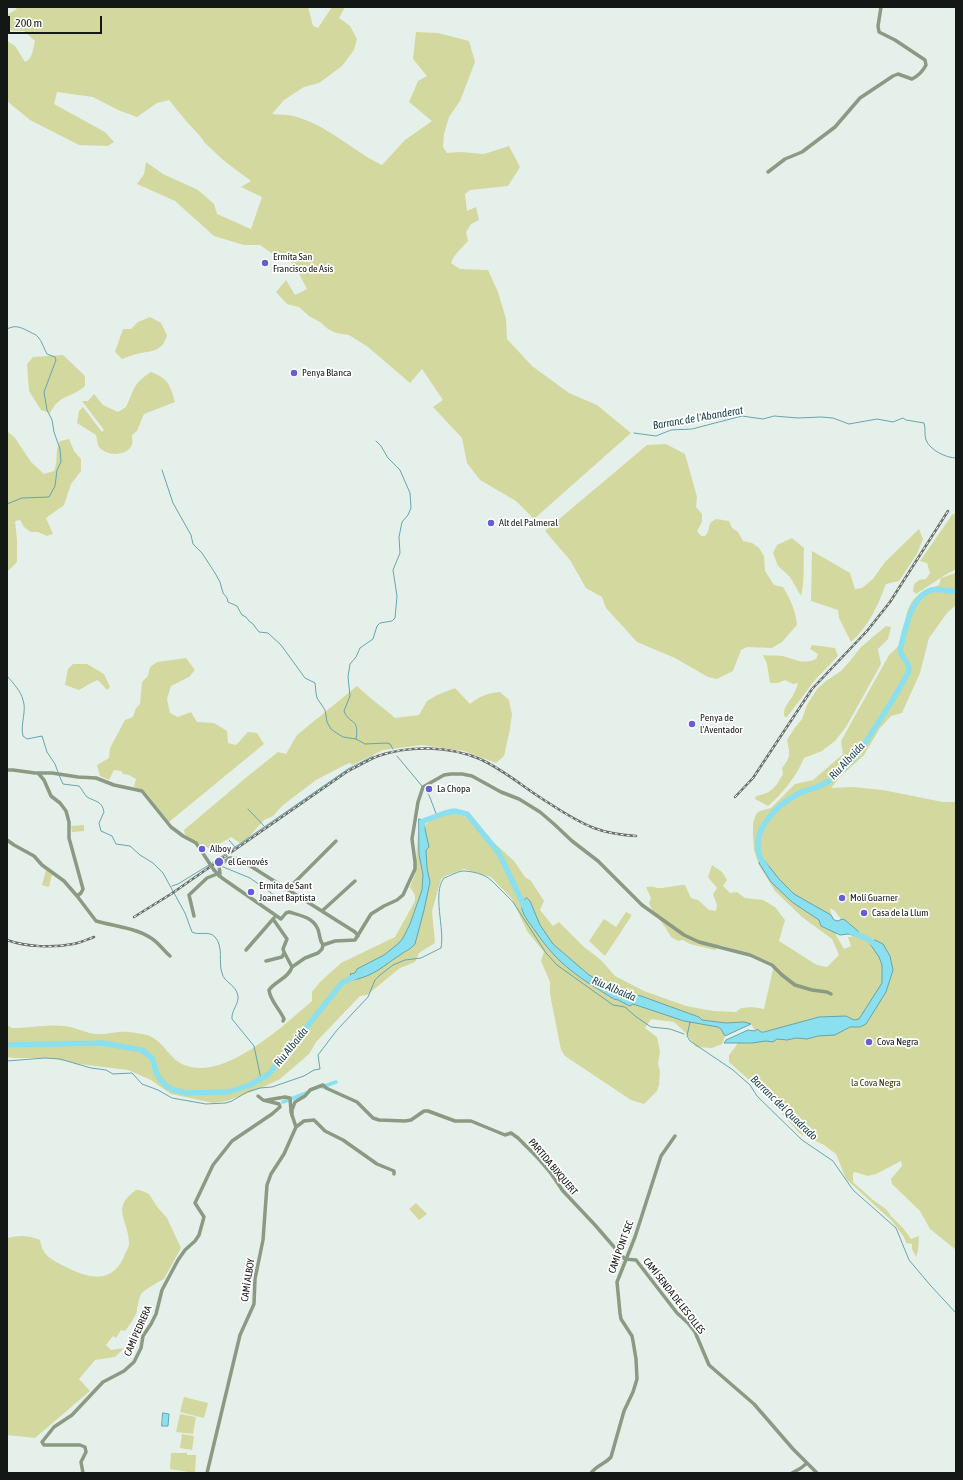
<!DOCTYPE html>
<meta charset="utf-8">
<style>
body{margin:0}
#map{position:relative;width:963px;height:1480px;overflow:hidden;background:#e6f0ea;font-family:"Asap Condensed",sans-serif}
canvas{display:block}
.frame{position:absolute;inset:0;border:8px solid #131715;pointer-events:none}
.scale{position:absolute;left:8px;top:16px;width:94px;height:18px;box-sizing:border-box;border:2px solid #131715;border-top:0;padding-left:5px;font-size:12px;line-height:14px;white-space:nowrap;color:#131715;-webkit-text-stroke:3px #fff;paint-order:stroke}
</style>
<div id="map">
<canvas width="963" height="1480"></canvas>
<div class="frame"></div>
<div class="scale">200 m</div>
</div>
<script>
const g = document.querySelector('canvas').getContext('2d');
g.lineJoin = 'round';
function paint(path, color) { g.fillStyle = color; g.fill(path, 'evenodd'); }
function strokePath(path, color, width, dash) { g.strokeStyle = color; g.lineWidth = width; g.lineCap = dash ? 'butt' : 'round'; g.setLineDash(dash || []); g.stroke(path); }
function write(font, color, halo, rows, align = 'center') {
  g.font = font + ' "Asap Condensed",sans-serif'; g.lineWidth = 3.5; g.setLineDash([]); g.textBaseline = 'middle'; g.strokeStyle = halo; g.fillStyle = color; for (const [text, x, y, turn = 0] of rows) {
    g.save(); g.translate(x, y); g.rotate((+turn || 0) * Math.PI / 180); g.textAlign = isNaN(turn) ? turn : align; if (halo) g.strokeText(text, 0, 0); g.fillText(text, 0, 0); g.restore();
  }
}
const green = new Path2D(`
 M14 7H308L313 26 318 28 332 7H345L339 18 350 26 357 39 354 50 342 66 319 83 304 87 284 100 272 114C279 115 287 114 293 116 328 125 351 150 382 165L405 140 432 121 409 102 418 81 427 76 413 59 416 32 438 33 469 41 475 62 460 101 449 117 444 134 443 147 447 153 461 152 484 154 509 146 520 167 508 186 470 190 465 194 467 211 476 207 479 220 471 224 466 232 468 241C462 248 454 254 451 263L460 269 488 270 498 292 506 319 507 339 532 366 569 393 597 405 631 433 534 519 516 501 480 480 467 463 462 438 433 407 443 400 422 369 410 383 368 347 349 335 336 333 328 329 320 322 309 316 299 307 287 304 276 292 286 280 295 295 307 289 296 268 284 255 273 254 260 245H244L214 236 175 201 137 184 144 174 146 162 163 174 198 190 214 204 217 214 251 229 262 197 241 187 251 181 223 160 205 143 200 136 187 122 169 100 157 103 137 117 118 110 93 97 57 92 54 104 105 132 114 142 108 146 79 145 30 120 7 101V41L15 46 25 62C33 59 33 48 35 41L24 31 7 30V15L17 9Z
 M150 317 161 323 167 335C162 353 152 350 137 354 132 355 127 357 122 359L115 352 123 329H131L138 322Z
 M63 355 85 376V386C76 395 65 395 57 403 54 405 52 410 50 413L41 410 29 391 27 364 33 357Z
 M151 372C169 379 170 385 175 402L144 414 137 431 132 435C132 438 133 442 132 445 126 457 106 456 99 447 97 444 97 438 96 435L77 423 79 411 83 407 102 432 104 430 82 401H88L94 394 103 405 118 412 126 407C135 389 132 384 151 372Z
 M7 431 15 438 31 462 44 474 54 471C59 459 54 452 60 441L69 439 74 451 81 459V471L71 484 64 505 46 518 53 534 47 536 38 532H31L24 527 20 520 15 521 17 540V562L7 572Z
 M666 444 685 454 697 497 696 507 702 514V522L697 531 701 536H705L708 532 710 523 716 519 729 521 732 528 738 532 743 541 752 543 759 548 764 556 765 571 774 585 783 587C790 599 796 611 797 625L782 642 772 648 747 647 741 650 733 671 717 679 708 677 675 658 637 642 606 608 602 597 586 588 570 560 545 531 647 445Z
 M956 513V569L945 575 916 594 913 591 914 584 919 580 926 579 930 573 927 563 920 561 952 515Z
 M919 529 923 539 917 554 899 581 886 584C878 605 869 626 851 642L839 618 838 610 811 601 812 551 850 573 855 589 862 588 873 579 885 562Z
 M792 538 804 548C803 564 805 581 801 596L790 577 778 566 773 553 777 545Z
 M956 573V605L947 613 929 638 920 673 902 713 891 716 880 728 864 755 841 776 831 788 853 787 883 790 943 802H956V1250L930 1229 920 1211 892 1184 891 1179 902 1166 901 1161 876 1174 868 1176 855 1172 853 1173V1182L873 1200 886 1209 891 1216 903 1228 911 1239 919 1236 918 1251 916 1257 912 1249V1244L906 1243 904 1237 892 1221 846 1179 836 1154 824 1145 799 1133 766 1095 729 1062V1055L739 1042 819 1017 786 1027 761 1032 757 1029 755 1031 751 1024 725 1036 722 1044 712 1048 696 1047 685 1032 674 1022 651 1019 645 1028 657 1037 660 1051 658 1064 660 1071 659 1085 657 1091 644 1104 631 1100 565 1056 561 1050 550 994V982L541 961 544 952 527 931 512 899 491 877 464 869 445 876 441 879 432 911 435 943 419 953 415 962 400 968 367 995 360 996 316 1042 309 1054 280 1079 259 1089 227 1101 213 1103 171 1094 151 1080 128 1070 79 1064 52 1058H14L7 1057V1025L12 1028C28 1028 49 1024 64 1026 75 1027 85 1033 96 1034 106 1035 117 1031 127 1032 133 1032 141 1034 147 1035 163 1040 168 1057 182 1064 222 1084 284 1025 312 1001V992L320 982 341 963 395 937 415 901V895L410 887 415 874 418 833 431 819 452 813 466 817 514 861 525 877 531 881 544 901 540 910 553 926 559 922 584 947 601 960 615 976 644 991 686 1006 713 1011 736 1012 741 1008 752 1007 764 1009 774 965 772 963 749 953 720 945 715 950 690 944 683 940 678 941 671 937 665 927 651 908 649 903 651 898 646 887C653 885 656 889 662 888 671 887 677 885 685 885L691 898 698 900 709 910 716 911 717 905 713 894 717 888 708 877 712 865 722 872 727 880 723 886 730 893 737 892 745 898 763 900 775 907 785 920 779 941 817 965 827 967 839 955 832 939 802 917 775 891 759 865 754 850 753 834V823L756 814 760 811 771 808 795 784 813 780 843 754 841 741 889 655C892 652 896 649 898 646 909 630 900 612 917 596 923 589 931 589 939 585L941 578ZM830 908 835 911 851 933 852 937H848L851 946 844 949 836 935Z
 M886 626 891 627 888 639 878 649 881 664 846 727 835 741 822 751 804 758C796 777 783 793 768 806L755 799 756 796C772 793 775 788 783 774L782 768C791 757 790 754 787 740L794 729 802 719 807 705 817 689 826 681 841 671 850 661 861 647Z
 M812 645 835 648 838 656 815 680 787 717H785C781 708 791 701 794 693 796 690 797 686 798 683L793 684 785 680 778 683H770L767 664 763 655C769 656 776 655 782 656 795 659 802 665 816 659L818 654 810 649Z
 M186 658 195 670 189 677 171 686 167 699 170 713 178 717 191 712 197 722 214 723 227 731 228 743 236 745 248 732 257 733 264 744 169 822 146 793 143 790 134 787 136 779 129 775 123 774 121 771 114 770 109 780 100 776 97 765 109 758 110 748 125 720 133 717 136 708 140 704 142 682 148 676 150 667 157 662Z
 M73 664H87L104 674 110 687 107 690 98 680 91 683 79 690 65 685 68 669Z
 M357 686C369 698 383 707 395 718L419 715 427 701 437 695 455 688 470 704C480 696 487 693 500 692L509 700 512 714 510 729 504 756 496 763 464 751 422 745 383 750 352 765 350 763 345 765 316 780 291 799 282 806 273 816 264 820 247 839 240 843 231 837C206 853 209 850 185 835L184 830 248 776 278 752 286 754 297 735Z
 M84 825V831L72 832 71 826Z
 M46 870 52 874 49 887 42 885Z
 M626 912 632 915 605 956 589 941 604 919 616 927Z
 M136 1190H140L149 1194 158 1208 167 1218 181 1248 164 1279C162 1280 144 1290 142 1293 138 1298 138 1308 136 1314 133 1320 129 1326 125 1331L121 1330 116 1338 113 1336 106 1345 111 1350 124 1348 115 1357 95 1360 79 1379 90 1391 35 1438 7 1435V1238C19 1235 28 1235 40 1240 42 1253 48 1258 60 1264 81 1275 108 1288 123 1259 124 1255 128 1249 129 1245 130 1221 109 1209 136 1190Z
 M416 1203 427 1214 419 1220 409 1209Z
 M184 1397 208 1403 204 1418 180 1412Z
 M180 1414 196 1417 193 1434 176 1432Z
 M182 1434 194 1436 192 1450 180 1448Z
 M171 1453H187V1455H196L195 1473 170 1469Z`);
const water = new Path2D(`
 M419 819 423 820 429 847 426 850 427 868 430 882 424 910 415 944C410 950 405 951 400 955 383 966 374 976 353 980L350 974 355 973 357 969 384 955 399 943 403 938 410 924 422 890 423 875 419 854Z
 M764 860 779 879 794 894 831 915 834 920 838 921 842 919 845 920 858 931 857 936 848 934 840 935 821 926 819 920 792 902 771 882 759 863Z
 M527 898 530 901 540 925 553 944 589 975 610 987 631 994 641 996 699 1017 702 1020 726 1023 744 1022 751 1024 725 1036 721 1029 718 1027 684 1021 633 1004 630 1006 618 1000 614 999C580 978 559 966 536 932 532 927 523 915 522 909 522 906 523 902 524 900Z
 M875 940 883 944 890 956 893 970 886 992 866 1024 860 1027H850L835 1035 818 1036 807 1039 796 1038 787 1040 777 1039 773 1042 766 1041 752 1043H724L726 1040 748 1030 755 1031 757 1029 761 1032H764L819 1017 846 1016 854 1020 859 1019 882 983V965L879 957 870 944Z
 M163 1413 169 1414 168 1426H162Z`);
const stream = new Path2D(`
 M7 329C16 324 22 328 30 332 33 334 36 334 38 337 42 341 44 349 47 354L55 357 56 360 44 392 47 410 52 420 54 432 60 449 61 462 57 470 55 486 49 497 22 498 7 504
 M634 433 656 436 671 430 692 429 742 416 763 419 774 416 798 418 821 417 833 418 849 424 877 419 893 422 903 418 906 420 924 423C926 429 924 434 926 440 930 450 946 458 956 458
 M162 470 173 503 191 535 193 544 202 553 215 573 220 582 223 593 227 598 228 602 237 606 242 615 246 617 249 621 253 624 259 632 268 633 281 645 305 678 315 683 316 693 317 698 325 710 327 722 331 729 335 732 343 737 356 739 365 744 387 743 390 744 393 749
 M7 676C13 683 21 691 23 700 27 711 20 724 23 736L27 739 42 736 47 752 55 764 58 772
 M356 739C360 717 349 725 344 711L350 696 348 677 350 664 356 657 360 648 373 639 377 626 380 623 392 621 395 618 397 596 393 570 400 553 399 537 402 522 408 515 411 508 410 493 400 470 388 458 381 446 376 441
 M397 756 422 786
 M59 775 63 784 79 786C82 789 84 794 87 797 96 802 102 801 104 812L99 823 101 831 112 836 116 844 130 846 140 855 153 863 163 873 185 913 192 932C199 936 209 930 215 937 224 947 218 962 222 973 224 983 236 984 238 996 239 1004 231 1011 232 1019L254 1046 261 1079
 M424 788 429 795 437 816
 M248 809 264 826
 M229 840 235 847
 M212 863 348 769 373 756
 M221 866 250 878 281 900
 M172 886 178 884 209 865
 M690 1022 687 1036 690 1041 733 1070 750 1085 757 1096 802 1140 833 1161 853 1190 896 1228 909 1260 931 1286 956 1313
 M7 1061 45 1058 60 1059 91 1068 106 1070 113 1074 132 1073 142 1084 158 1090 172 1098 206 1104 226 1103 232 1101 247 1092 260 1088 272 1087 304 1076 314 1070 320 1069 318 1055 337 1030 368 997 375 980 380 975 393 965 405 960 421 958 441 948C445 929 432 893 444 878 450 876 456 872 462 871 472 871 485 874 492 881L513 902 546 953 557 965 613 1005 625 1007 635 1016 651 1027 670 1029 684 1034`);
const canal = new Path2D(`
 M322 1087 336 1082
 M283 1102 309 1092`);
const river = new Path2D(`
 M422 827V822L426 820 445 813 454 811 467 814 499 853 526 910
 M766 867C763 863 760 858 759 854 752 829 777 805 798 794 808 789 819 788 829 781 838 775 846 766 853 759 862 749 869 737 876 726 888 708 899 690 909 671 909 660 901 658 900 650 905 631 910 597 931 590 939 588 948 592 956 591
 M851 932 866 938 878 947
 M7 1045 102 1043 142 1050 152 1058 157 1074 160 1079 166 1086 174 1090 187 1093 228 1092 250 1085 269 1074 342 983 358 975`);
const minor = new Path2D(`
 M768 172 785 159 802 152 835 127 860 98 893 76 898 74 912 79C918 76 923 71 926 65L925 60 895 40 879 32 878 26 881 7
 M7 770H13L35 773H52L78 777 96 778 114 785 142 791 171 827 183 836 196 843 210 864
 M38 773 44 780 51 796 60 803 66 811 69 822V838L83 889 81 893 77 896
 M7 840 14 845 34 856 42 865 64 881 77 896 96 921C113 926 136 928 151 938 159 943 163 950 170 956
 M214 870 222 878 281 919 286 913 289 912C302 916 316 918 319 933 320 938 320 941 323 945L335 941 355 940 371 914 384 906 397 900 403 895 415 869V862L412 839 418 802 423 787 444 775 451 774H462L472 776 501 792 519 799 540 812 554 824 572 841 598 861 642 905 684 935 699 942 750 955 772 965 782 975 795 985 812 990 827 992 831 994
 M219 876 220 873 219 866 229 858H234L252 867 355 932 358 936
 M288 889 336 841
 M322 911 355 881
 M194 916 189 895 207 878 217 874
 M273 919 287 939 283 949 284 952 292 967C289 978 275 981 269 990 270 1001 280 1009 284 1019L283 1021
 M246 950 274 918
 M266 961 282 957 284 953
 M292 967 305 958 318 953 322 949 323 945
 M292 1116V1110L295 1102 305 1096 310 1090 323 1085 326 1088 357 1102 373 1118 379 1120 405 1121 411 1120 424 1111H428L455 1121H471L505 1135 511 1133 518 1138 538 1158 550 1172 563 1191 595 1225 621 1255 625 1259 636 1260 677 1313 688 1323 695 1332 709 1365 754 1404 793 1449 817 1473
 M296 1127 304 1121 314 1120 325 1131 343 1140 377 1164 394 1171V1174
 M83 1473 81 1462 86 1452 85 1447 80 1445H44L42 1442 54 1427 72 1415 103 1382 124 1371 134 1362 141 1348 143 1336 151 1324 156 1314 162 1290 178 1260 185 1250 195 1241 199 1235 204 1217 195 1203 213 1165 232 1141 272 1114 280 1107 279 1104 263 1100 258 1096
 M207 1473 240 1335 254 1304 255 1279 263 1240 267 1185 271 1174 284 1154 296 1127 291 1112 290 1098 285 1097 267 1100
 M591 1473C597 1465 605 1464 611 1457L624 1411 633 1392 637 1379 636 1359 633 1341 632 1336 621 1319 620 1313 617 1282 635 1237 661 1156 675 1136
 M792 1473 801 1468 807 1463`);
const rail = new Path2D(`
 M735 797 753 778 812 689 867 631 890 602 948 511
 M134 917 171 894 348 771C358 766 368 760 378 756 410 745 449 746 480 759 502 769 521 785 541 798 558 809 575 821 594 828 607 833 621 835 636 836
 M7 940C26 947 54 948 73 944 80 943 88 939 94 937`);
const minorBridge = new Path2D(`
 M210 864 214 870`);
const markers = [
 [265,263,4,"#675ed7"],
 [294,373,4,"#675ed7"],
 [491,523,4,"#675ed7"],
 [692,724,4,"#675ed7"],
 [429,789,4,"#675ed7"],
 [202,849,4,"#675ed7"],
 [219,862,5,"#675ed7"],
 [251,892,4,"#675ed7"],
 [842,898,4,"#675ed7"],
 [864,913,4,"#675ed7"],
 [869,1042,4,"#675ed7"]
];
const poiNames = [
 ["Ermita San",273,257],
 ["Francisco de Asis",273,269],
 ["Penya Blanca",302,373],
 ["Alt del Palmeral",499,523],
 ["Penya de",700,718],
 ["l'Aventador",700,730],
 ["La Chopa",437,789],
 ["Alboy",210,849],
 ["el Genovés",228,862],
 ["Ermita de Sant",259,886],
 ["Joanet Baptista",259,898],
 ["Molí Guarner",850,898],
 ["Casa de la Llum",872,913],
 ["Cova Negra",877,1042]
];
const parkNames = [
 ["la Cova Negra",876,1083]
];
const streetNames = [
 ["PARTIDA BIXQUERT",553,1167,50],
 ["CAMÍ PONT SEC",621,1247,-70],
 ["CAMÍ ALBOY",248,1280,-81],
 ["CAMÍ SENDA DE LES OLLES",674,1296,52],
 ["CAMÍ PEDRERA",138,1331,-66]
];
const waterNames = [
 ["Barranc de l'Abanderat",698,418,-10],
 ["Riu Albaida",847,761,-47],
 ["Riu Albaida",614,989,23],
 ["Riu Albaida",291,1047,-51],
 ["Barranc del Quadrado",784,1108,44]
];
paint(green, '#d3d89e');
paint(water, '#8ae0ef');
strokePath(water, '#66a4ae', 1);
strokePath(stream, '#66a4ae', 1);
strokePath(canal, '#8ae0ef', 3.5);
strokePath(river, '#8ae0ef', 5.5);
strokePath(minor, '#8a9a83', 3.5);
strokePath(rail, '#696f6c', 2.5);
strokePath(rail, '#fff', 1, [3]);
strokePath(minorBridge, '#8a9a83', 3.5);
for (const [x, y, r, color] of markers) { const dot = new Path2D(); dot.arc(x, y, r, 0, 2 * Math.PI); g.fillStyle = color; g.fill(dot); strokePath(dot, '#fff', 1.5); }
write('10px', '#131715', '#fff', poiNames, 'left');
write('10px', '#373905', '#fff', parkNames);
write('10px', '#131715', '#fff', streetNames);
write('italic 11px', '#153e44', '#fff', waterNames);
</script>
